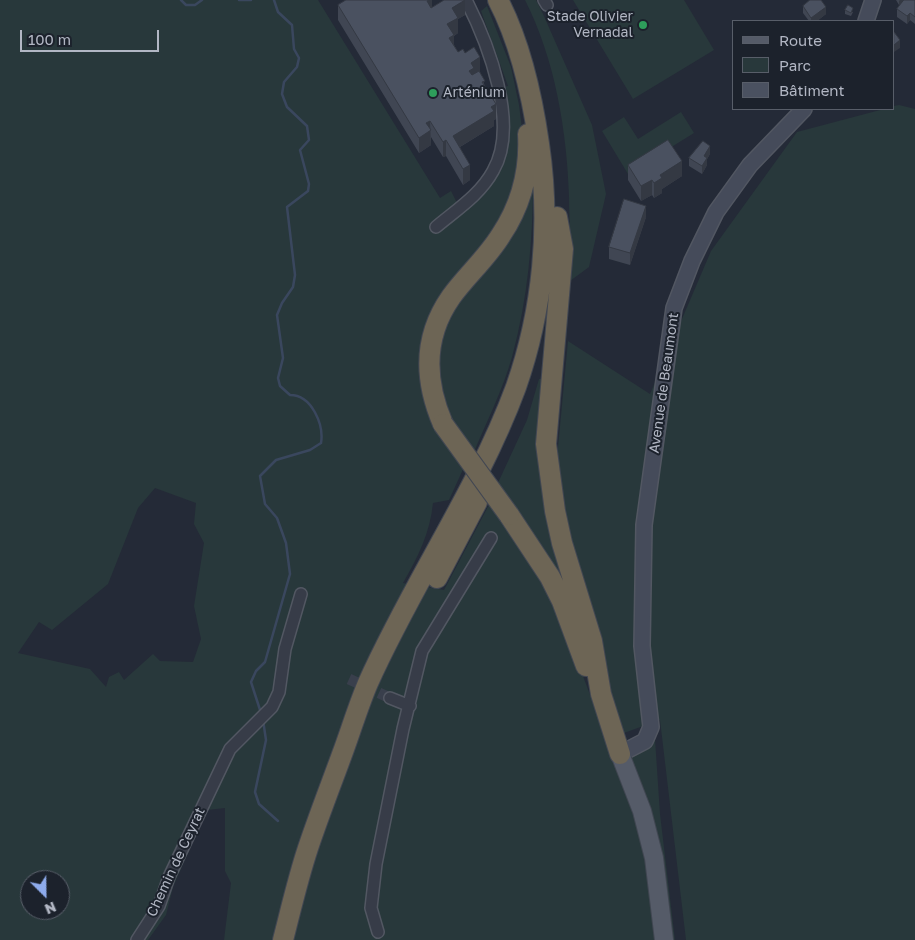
<!DOCTYPE html>
<meta charset="utf-8">
<style>
body{margin:0}
#map{position:relative;width:915px;height:940px;overflow:hidden;background:#242a37;font-family:"Golos Text",sans-serif}
canvas{display:block}
.legend{position:absolute;left:732px;top:20px;width:162px;height:90px;box-sizing:border-box;background:#1c222c;border:1px solid #585e69;margin:0;padding:6px 9px;list-style:none;font-size:15px;color:#b2b7c4}
.legend li{display:flex;align-items:center;gap:10px;height:25px}
.legend b{width:25px;border:1px solid #585e69}
.north{position:absolute;left:20px;top:870px;width:50px;height:50px;box-sizing:border-box;background:#1c222c;border:1px solid #585e69;border-radius:50%;rotate:157deg;font-size:14px;font-weight:700;line-height:20px;text-align:center;color:#b2b7c4}
.north::after{content:'';display:block;margin:auto;width:18px;height:22px;background:#8eabec;clip-path:polygon(50% 0,100% 100%,50% 72%,0 100%)}
.scale{position:absolute;left:20px;top:30px;width:139px;height:22px;box-sizing:border-box;border:2px solid #b2b7c4;border-top:0;padding-left:6px;font-size:15px;line-height:18px;white-space:nowrap;color:#b2b7c4;-webkit-text-stroke:4px #1c222c;paint-order:stroke}
</style>
<div id="map">
<canvas width="915" height="940"></canvas>
<ul class="legend">
<li><b style="height:6px;background:#555b68"></b>Route</li>
<li><b style="height:14px;background:#28383b"></b>Parc</li>
<li><b style="height:14px;background:#4a5160"></b>Bâtiment</li>
</ul>
<div class="north">N</div>
<div class="scale">100 m</div>
</div>
<script>
const g = document.querySelector('canvas').getContext('2d');
g.lineJoin = 'round';
function paint(path, color) { g.fillStyle = color; g.fill(path, 'evenodd'); }
function strokePath(path, color, width, dash) { g.strokeStyle = color; g.lineWidth = width; g.lineCap = dash ? 'butt' : 'round'; g.setLineDash(dash || []); g.stroke(path); }
function write(font, color, halo, rows, align = 'center') {
  g.font = font + ' "Golos Text",sans-serif'; g.lineWidth = 4; g.setLineDash([]); g.textBaseline = 'middle'; g.strokeStyle = halo; g.fillStyle = color; for (const [text, x, y, turn = 0] of rows) {
    g.save(); g.translate(x, y); g.rotate((+turn || 0) * Math.PI / 180); g.textAlign = isNaN(turn) ? turn : align; if (halo) g.strokeText(text, 0, 0); g.fillText(text, 0, 0); g.restore();
  }
}
const green = new Path2D(`
 M0 0H318L440 198 451 191 457 203 500 166 508 136 500 88 508 86 481 11 487 6 511 67 519 105 524 144 517 186 423 351 465 465 449 500 433 503C430 533 418 557 403 583L444 590 491 501 532 557 557 607 639 825 648 866 657 940H224L231 883 225 871V808L207 810 173 887 166 915 148 940H0ZM155 488 196 503 194 524 204 543 194 606 201 639 193 662 160 661 153 654 124 680 119 672 109 677 106 687 90 669 18 653 39 622 52 630 108 584 138 508ZM30 880H60V910H30Z
 M525 0H536L543 14 592 125 606 194 589 267 570 281C565 268 570 253 570 239 570 225 569 211 569 197 567 131 555 59 525 0Z
 M573 0H684L714 50 633 99Z
 M899 105 915 109V940H686L660 720 621 734 568 540 557 458 568 341 650 394 711 251 797 132 884 109H894V106Z
 M681 112 694 133 628 174 602 131 624 117 638 139Z
 M533 180C533 240 528 298 512 357 503 389 487 421 474 452L450 422 435 372 447 316Z
 M539 379H544L566 576 557 579 497 485 527 420Z
 M653 737 655 739 660 814 675 940H671L630 764 632 756Z`);
const stream = new Path2D(`
 M181 0 186 5H195L202 0
 M239 0H251
 M261 713 251 682 256 671 265 662 290 574 286 543 277 518 265 504 260 476 276 460 310 450 321 443C324 425 312 395 290 395L280 386 278 378 283 358 277 315 282 303 293 287 295 275 287 207 308 191 309 184 300 150 309 140 307 126 287 107 282 94 284 82 297 67 299 58 294 49 292 25 278 12 274 0
 M263 720 266 740 255 792 259 804 278 821`);
const streetTunnel = new Path2D(`
 M349 679 390 698`);
const street = new Path2D(`
 M544 0 547 5
 M436 227C456 210 480 195 493 171 520 125 488 43 466 0
 M390 698 410 706
 M378 932 371 908 376 864 403 729 422 651 491 538
 M137 940 159 906 169 877 230 749 272 707 279 692 285 649 301 594`);
const secondary = new Path2D(`
 M866 21 873 0
 M620 754 645 741 651 727 642 646 644 525 674 308 692 261 716 212 750 165 804 109`);
const primary = new Path2D(`
 M620 754 642 811 654 858 664 940`);
const highway = new Path2D(`
 M557 217 563 249 546 444 555 511 562 543 592 641 601 694 620 754
 M443 424C424 380 423 337 451 297 466 276 487 258 501 235 521 205 530 170 528 134
 M509 515 550 577 562 601 586 666
 M437 578 477 502
 M283 940C291 909 298 878 308 848 319 815 332 782 344 749 352 727 359 704 368 683 413 582 478 490 516 387 543 310 551 225 539 144 532 95 521 44 498 0`);
const highwayBridge = new Path2D(`
 M443 424 509 515`);
const wall = new Path2D(`
 M432 0V7L465 15 458 19V33L454 36V45L458 52 465 53 480 72 496 119 494 120V126L460 147 470 180 463 185 446 156 443 157 431 137V145L419 153 338 20V5Z
 M896 0H915V24L910 20 907 24 897 17V9L901 3 899 5Z
 M803 6 826 14 817 21H809L803 13Z
 M845 10 853 12 851 16 845 14Z
 M710 154 707 159V165L702 174 689 166V158Z
 M628 165 682 176 662 189V193L654 198 652 195 641 201 628 180Z
 M646 217 630 265 609 259V247Z`);
const shadedWall = new Path2D(`
 M430 0H432V14L427 1Z
 M465 0V15L458 19V33L454 36V50L449 53 447 24 452 8Z
 M900 0H904V1L899 5V1Z
 M826 7V14L817 21H811V18Z
 M910 13V20L907 24V16Z
 M900 40V48L894 52V45Z
 M480 57V72L474 76V83L469 71 471 63Z
 M496 104V119L494 120V126L453 151V136L491 107Z
 M430 121 431 145 419 153V138L426 123Z
 M446 140V156L443 157V142Z
 M710 146V154L707 159V165L702 174V166L704 156Z
 M682 161V176L662 189V193L654 198V183L660 175Z
 M470 165V180L463 185V169Z
 M652 180V195L641 201V186Z
 M646 206V217L630 265V253Z`);
const building = new Path2D(`
 M346 0H430L427 1 431 8 444 0H465L452 8 458 18 447 24 454 35 449 38 458 52 463 49 465 53 474 47 480 57 471 63 474 68 469 71 472 75 479 71 485 81 482 82 496 104 491 107 494 111 453 136 470 165 463 169 446 140 443 142 430 121 426 123 431 130 419 138 338 5Z
 M810 0H821L826 7 811 18 803 6Z
 M904 0H915V17L910 13 907 16 897 9Z
 M848 5 853 8 851 13 845 10Z
 M894 32 900 40 894 45Z
 M668 140 682 161 660 175 662 178 654 183 652 180 641 186 628 165Z
 M703 141 710 146 704 156 707 158 702 166 689 158Z
 M624 199 646 206 630 253 609 247Z`);
const markers = [
 [643,25,5,"#2e9e5b"],
 [433,93,5,"#2e9e5b"]
];
const poiNames = [
 ["Stade Olivier",633,17],
 ["Vernadal",633,33],
 ["Arténium",443,93,"left"]
];
const streetNames = [
 ["Avenue de Beaumont",664,383,-82],
 ["Chemin de Ceyrat",176,862,-65]
];
paint(green, '#28383b');
strokePath(stream, '#3a475e', 2.5);
strokePath(streetTunnel, '#393f4c', 11, [11, 5.5]);
strokePath(street, '#525762', 14);
strokePath(secondary, '#525762', 18);
strokePath(primary, '#404651', 20);
strokePath(highway, '#424752', 22);
strokePath(street, '#373c48', 11);
strokePath(secondary, '#454b5a', 15);
strokePath(primary, '#555b68', 18);
strokePath(highway, '#6d6555', 20);
strokePath(highwayBridge, '#424752', 22, []);
strokePath(highwayBridge, '#6d6555', 20);
paint(wall, '#404653');
paint(shadedWall, '#343943');
paint(building, '#4a5160');
strokePath(building, '#343943', 1);
for (const [x, y, r, color] of markers) { const dot = new Path2D(); dot.arc(x, y, r, 0, 2 * Math.PI); g.fillStyle = color; g.fill(dot); strokePath(dot, '#1c222c', 2); }
write('14px', '#b2b7c4', '#1c222c', poiNames, 'right');
write('14px', '#b2b7c4', '#1c222c', streetNames);
</script>
